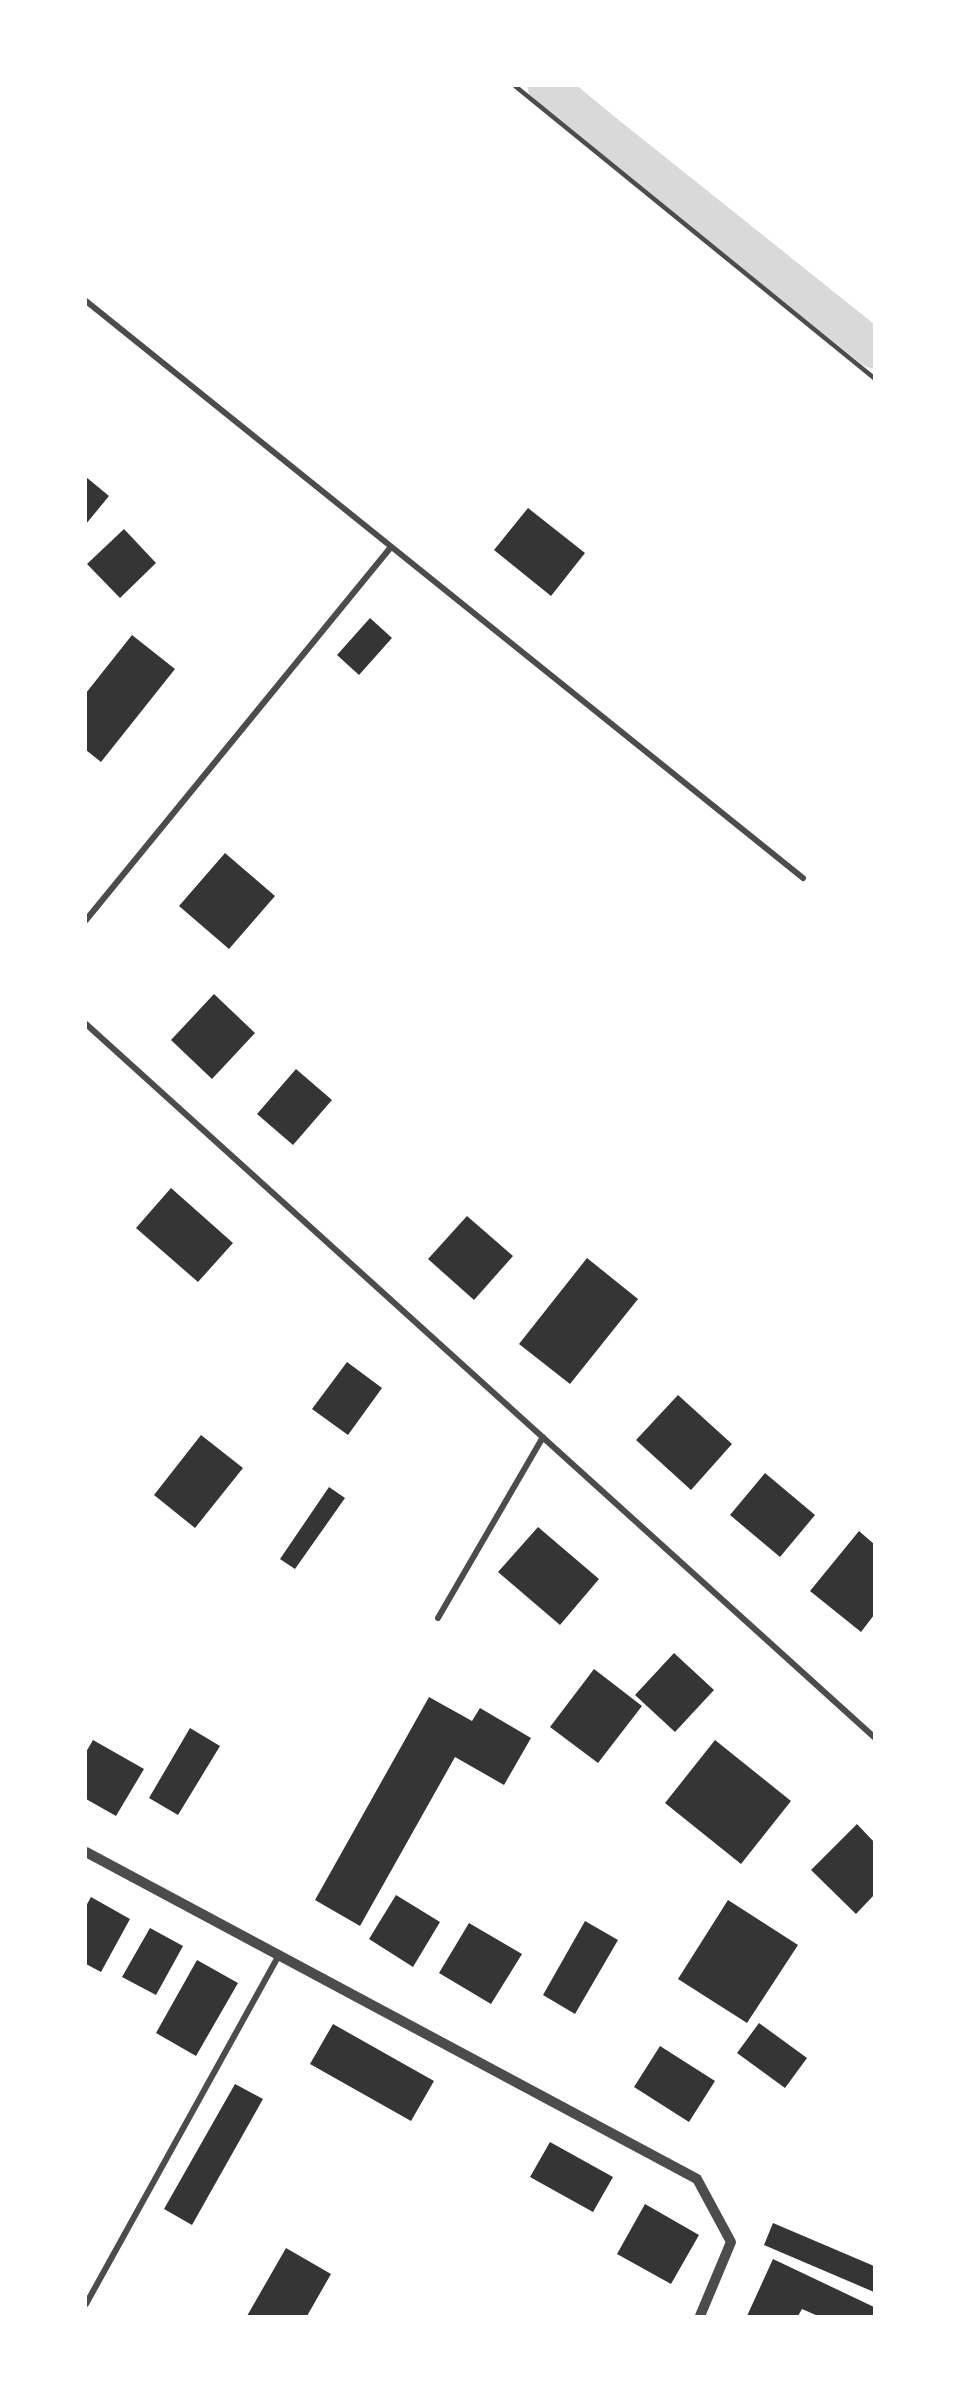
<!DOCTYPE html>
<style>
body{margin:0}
#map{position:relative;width:960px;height:2402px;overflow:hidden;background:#fff;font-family:"Golos Text",sans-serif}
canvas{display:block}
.frame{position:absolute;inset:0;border:87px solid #fff;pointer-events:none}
</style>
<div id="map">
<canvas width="960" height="2402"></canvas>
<div class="frame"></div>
</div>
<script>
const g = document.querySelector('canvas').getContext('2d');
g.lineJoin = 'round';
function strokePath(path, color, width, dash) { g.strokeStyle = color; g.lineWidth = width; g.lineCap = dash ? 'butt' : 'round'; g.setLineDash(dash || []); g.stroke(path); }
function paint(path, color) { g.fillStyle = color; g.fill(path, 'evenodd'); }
const canal = new Path2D(`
 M547 86 600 130 874 349`);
const building = new Path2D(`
 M86 477 109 496 86 524Z
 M528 508 585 553 551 596 494 550Z
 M124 529 156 563 120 598 87 564Z
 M370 618 392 638 359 675 337 655Z
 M132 635 175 669 101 762 86 750V693Z
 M225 853 275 896 229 949 179 906Z
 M214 994 255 1033 212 1079 171 1040Z
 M296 1069 332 1100 293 1145 257 1114Z
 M171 1188 233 1243 198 1282 136 1228Z
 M467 1216 513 1256 474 1300 428 1259Z
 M587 1258 638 1299 570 1384 519 1344Z
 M347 1362 382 1388 348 1435 312 1409Z
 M678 1395 732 1444 691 1490 636 1440Z
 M201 1435 243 1468 195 1528 154 1495Z
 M765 1473 815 1515 780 1557 730 1515Z
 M329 1487 345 1498 295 1569 280 1559Z
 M538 1527 599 1579 560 1625 498 1572Z
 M859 1531 874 1544V1615L861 1632 810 1591Z
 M674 1653 714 1690 675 1732 635 1695Z
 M594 1669 642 1706 598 1763 550 1727Z
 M429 1697 472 1721 480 1708 531 1738 504 1785 455 1757 360 1926 315 1900Z
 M190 1728 220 1746 178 1815 149 1798Z
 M93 1740 144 1769 116 1816 86 1799V1752Z
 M715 1740 791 1801 741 1864 665 1803Z
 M857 1824 874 1842V1895L856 1914 811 1870Z
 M396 1895 440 1922 413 1967 369 1939Z
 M91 1897 130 1919 101 1972 86 1964V1906Z
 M728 1900 798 1945 747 2023 678 1979Z
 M585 1921 618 1940 575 2014 543 1995Z
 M469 1923 522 1954 491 2004 439 1973Z
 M150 1928 183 1946 156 1995 122 1977Z
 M197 1960 238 1983 196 2056 156 2033Z
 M759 2023 807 2058 785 2088 737 2053Z
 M333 2024 434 2081 411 2121 310 2064Z
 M660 2046 715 2081 689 2122 634 2087Z
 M235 2084 263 2099 192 2225 164 2209Z
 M550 2142 613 2177 593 2212 530 2177Z
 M645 2204 699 2235 671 2284 617 2254Z
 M773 2223 874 2266V2292L764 2245Z
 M286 2248 331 2274 307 2316H247Z
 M773 2259 874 2307V2316H818L802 2309 798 2316H747Z`);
const service = new Path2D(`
 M515 86 874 378`);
const minor = new Path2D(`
 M86 301 803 878
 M86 920 391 547
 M86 1024 874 1737
 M438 1618 543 1437
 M86 2304 279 1955`);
const tertiary = new Path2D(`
 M86 1852 697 2179 731 2242 700 2316`);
strokePath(canal, '#d9d9d9', 39);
paint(building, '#353535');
strokePath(service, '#4c4c4c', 4.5);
strokePath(minor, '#4c4c4c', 6);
strokePath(tertiary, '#4c4c4c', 10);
</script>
